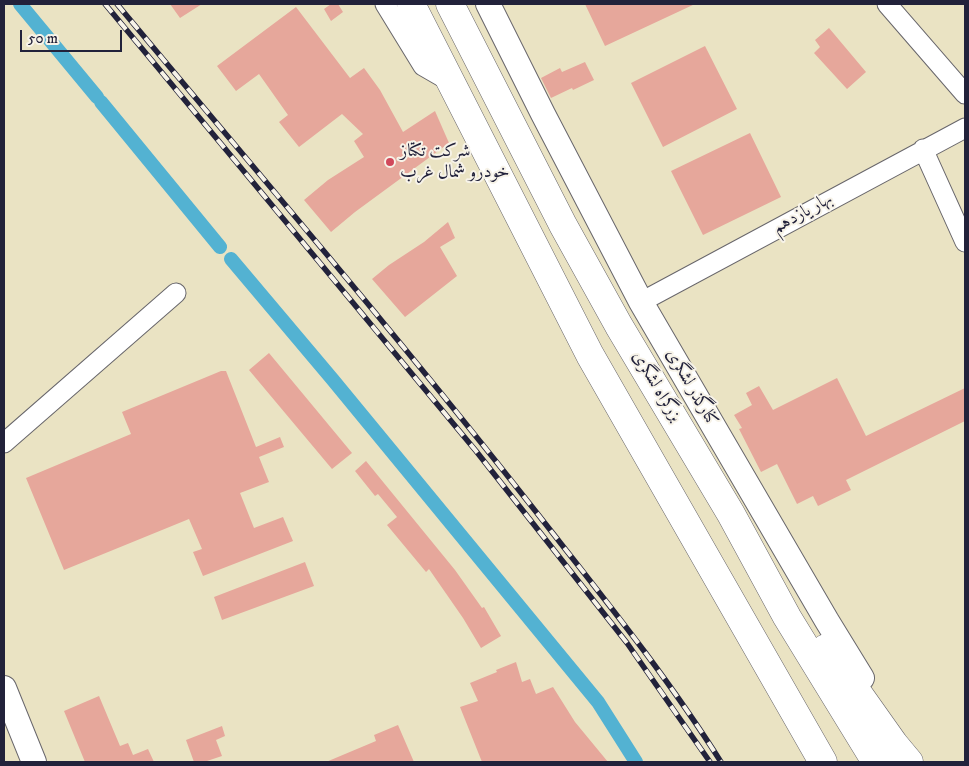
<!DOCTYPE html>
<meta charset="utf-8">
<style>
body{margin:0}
#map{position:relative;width:969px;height:766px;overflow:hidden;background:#eae3c3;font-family:"IM FELL DW Pica",serif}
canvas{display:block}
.frame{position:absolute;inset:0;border:5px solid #22223b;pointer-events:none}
.scale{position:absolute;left:20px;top:30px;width:102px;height:22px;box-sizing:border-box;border:2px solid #22223b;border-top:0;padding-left:6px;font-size:15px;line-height:18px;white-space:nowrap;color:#22223b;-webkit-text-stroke:4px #f7f3e8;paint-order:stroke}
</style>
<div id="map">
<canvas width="969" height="766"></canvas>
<div class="frame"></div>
<div class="scale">50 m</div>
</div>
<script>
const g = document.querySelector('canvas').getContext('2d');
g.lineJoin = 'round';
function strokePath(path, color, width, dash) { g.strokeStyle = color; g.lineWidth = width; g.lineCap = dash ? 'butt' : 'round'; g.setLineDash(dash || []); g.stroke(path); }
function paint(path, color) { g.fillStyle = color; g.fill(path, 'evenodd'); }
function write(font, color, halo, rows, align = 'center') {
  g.font = font + ' "IM FELL DW Pica",Amiri,serif'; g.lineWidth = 4; g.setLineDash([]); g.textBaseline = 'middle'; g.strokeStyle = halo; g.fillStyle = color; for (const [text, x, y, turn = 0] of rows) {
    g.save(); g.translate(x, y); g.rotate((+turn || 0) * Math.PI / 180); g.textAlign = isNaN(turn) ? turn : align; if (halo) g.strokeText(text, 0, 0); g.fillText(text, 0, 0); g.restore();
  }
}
const canal = new Path2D(`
 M20 4 97 97
 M101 102 220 247
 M231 259 333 380 598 702 636 762`);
const building = new Path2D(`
 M170 4H202L180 18Z
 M331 4H338L343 12 331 21 324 9Z
 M585 4H695L605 46Z
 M296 7 350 78 364 68 380 90 403 132 435 111 449 143 355 212 331 232 304 200 328 180 364 157 354 141 363 134 342 114 299 147 279 122 288 115 259 74 236 91 217 66Z
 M829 28 866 72 847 89 814 53 820 47 815 40Z
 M705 46 737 109 663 147 631 83Z
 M585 62 594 80 573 90 572 88 551 98 541 78 560 68 562 72Z
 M750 133 781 197 703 235 671 171Z
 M448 222 455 238 440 247 457 276 405 317 372 279 389 265 424 242Z
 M269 353 352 453 332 469 249 370Z
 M221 371H226L256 447 280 437 284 447 259 457 269 482 240 493 254 528 283 517 293 541 203 576 193 552 202 549 189 519 64 570 26 478 131 434 122 412Z
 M837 378 866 436 965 388V421L846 480 851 490 818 506 813 496 797 504 777 464 761 472 739 429 742 428 734 415 752 405 746 393 759 386 773 410Z
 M366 461 455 570 482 608 484 607 501 636 481 648 463 618 429 569 426 572 387 525 397 517 378 494 375 496 355 471Z
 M305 562 314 586 222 620 214 597Z
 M516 662 522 682 530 679 536 694 553 687 575 722 608 762H482L460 707 478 701 470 683 497 672 496 670Z
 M99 696 120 746 128 743 133 755 148 749 154 762H85L64 711Z
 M398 725 414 762H326L376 741 374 735Z
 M222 726 225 736 216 740 222 756 204 762H194L186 740Z`);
const minor = new Path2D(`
 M385 4 423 66 449 81
 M887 4 965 94
 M923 149 965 242
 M641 302 965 128
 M4 443 176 293`);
const major = new Path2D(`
 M488 4 543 114 641 302 827 621 862 678
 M4 688 34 762`);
const highway = new Path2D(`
 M411 4 590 355 823 762
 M450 4 563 225 619 326 731 514 787 617 876 762
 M826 648 894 744 909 762`);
const rail = new Path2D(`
 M105 4 476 451 627 643 710 762
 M117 4C256 171 398 336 533 508 598 591 665 673 721 762`);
const markers = [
 [390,162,5,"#d1495b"]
];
const poiNames = [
 ["شرکت تکتاز",400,152],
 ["خودرو شمال غرب",400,173]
];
const streetNames = [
 ["بهار یازدهم",803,214,-29],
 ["بزرگراه لشگری",656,387,59],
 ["کنارگذر لشگری",691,388,60]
];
strokePath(canal, '#53b2d2', 14);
paint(building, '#e6a79b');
strokePath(minor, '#68666b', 21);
strokePath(major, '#68666b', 26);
strokePath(highway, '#68666b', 29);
strokePath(minor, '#fff', 19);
strokePath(major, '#fff', 24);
strokePath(highway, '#fff', 28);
strokePath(rail, '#22223b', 5.5);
strokePath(rail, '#f7f3e8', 4, [11]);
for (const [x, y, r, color] of markers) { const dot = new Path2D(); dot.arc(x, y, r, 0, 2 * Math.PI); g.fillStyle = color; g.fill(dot); strokePath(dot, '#f7f3e8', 2); }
write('18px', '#22223b', '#f7f3e8', poiNames, 'left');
write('18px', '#22223b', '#f7f3e8', streetNames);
</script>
